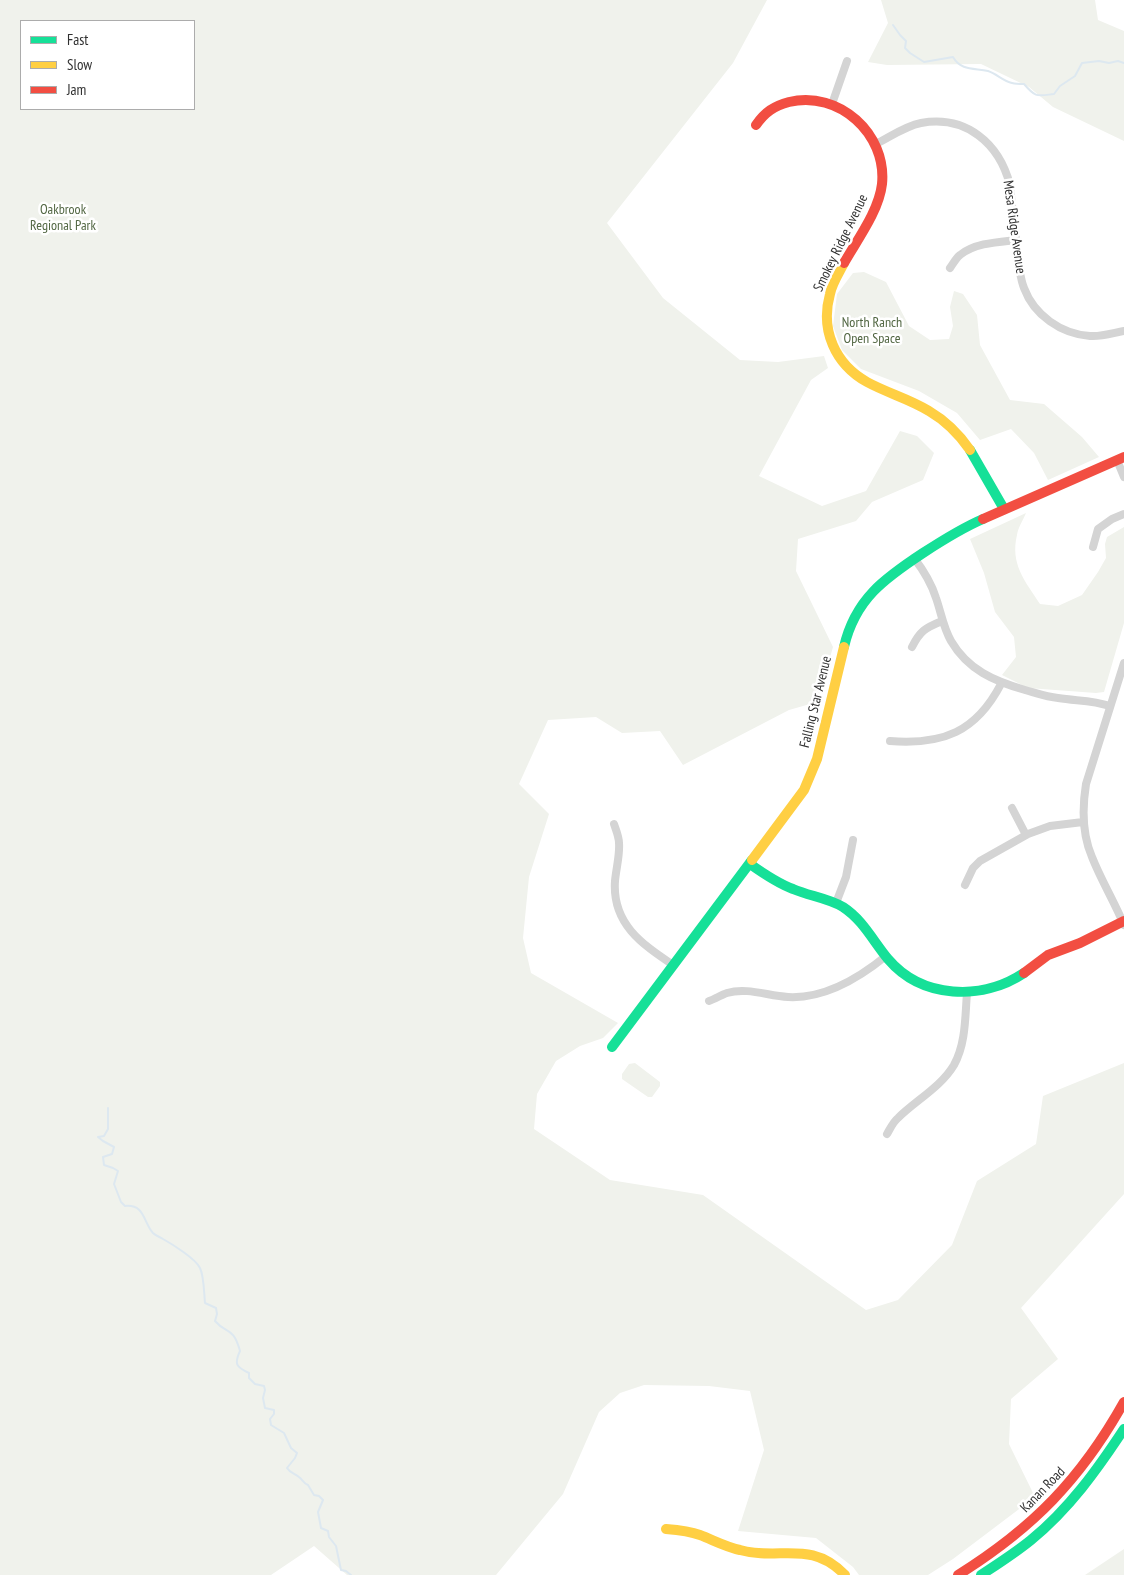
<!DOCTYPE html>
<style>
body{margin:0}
#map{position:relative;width:1124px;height:1575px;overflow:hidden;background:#fff;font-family:"PT Sans Narrow",sans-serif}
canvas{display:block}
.legend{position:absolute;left:20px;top:20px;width:175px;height:90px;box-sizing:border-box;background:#fff;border:1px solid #acacac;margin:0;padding:6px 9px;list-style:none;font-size:15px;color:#303030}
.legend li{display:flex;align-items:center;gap:10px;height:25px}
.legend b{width:25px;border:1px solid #acacac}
</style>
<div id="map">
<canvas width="1124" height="1575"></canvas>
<ul class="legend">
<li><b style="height:6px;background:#16e098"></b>Fast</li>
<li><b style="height:6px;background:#ffcf43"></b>Slow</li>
<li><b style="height:6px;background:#f24e42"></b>Jam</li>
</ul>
</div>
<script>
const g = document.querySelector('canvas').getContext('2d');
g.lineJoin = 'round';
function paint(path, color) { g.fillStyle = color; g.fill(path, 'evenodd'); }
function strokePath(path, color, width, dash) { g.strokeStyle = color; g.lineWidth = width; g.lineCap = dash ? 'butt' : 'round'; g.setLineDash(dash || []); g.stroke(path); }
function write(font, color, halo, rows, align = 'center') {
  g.font = font + ' "PT Sans Narrow",sans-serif'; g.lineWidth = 5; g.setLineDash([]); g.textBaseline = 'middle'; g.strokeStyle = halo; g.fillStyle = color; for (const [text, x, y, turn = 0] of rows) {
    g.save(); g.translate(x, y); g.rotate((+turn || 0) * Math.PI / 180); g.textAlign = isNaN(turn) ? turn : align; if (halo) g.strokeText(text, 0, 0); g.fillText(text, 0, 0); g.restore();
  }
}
const green = new Path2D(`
 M0 0H767L733 63 607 223 663 298 740 360 778 362 824 356 828 368 811 380 759 476 822 506 866 491 900 431 917 436 934 453 923 480 872 502 856 521 798 539 796 571 833 647 817 702 789 710 683 765 660 731 622 733 596 717 548 720 519 784 549 814 529 877 523 938 531 973 618 1023 603 1038 580 1046 556 1061 537 1094 534 1129 610 1180 703 1195 866 1310 898 1300 952 1245 977 1181 1036 1144 1043 1096 1124 1063V1194L1021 1308 1058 1359 1011 1399 1009 1444 1035 1497 953 1559 928 1575H859L853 1567 816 1538 738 1531 764 1450 750 1391 709 1386 644 1385 620 1393 599 1412 563 1494 496 1575H347L314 1546 271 1575H0ZM21 21H194V109H21Z
 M881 0H1095L1098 20 1124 31V141L1053 107 1029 87 981 64 887 65 868 62 888 23Z
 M864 272 886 282 909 326 930 340 949 339 953 326 950 307 954 291 963 294 977 315 980 345 1010 400 1044 404 1082 437 1099 457 1048 480 1034 453 1011 429 980 440 957 413 919 391 861 369 842 350 833 326 837 294 853 273Z
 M1026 513C1023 520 1018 528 1017 535 1010 564 1025 581 1040 604L1058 606 1082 595 1098 572 1106 558 1105 544 1107 537 1124 527V623L1104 692 1096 693 1028 688 1002 675 1016 657 1014 637 995 612 984 573 970 539Z
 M635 1063 660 1082V1086L652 1097H648L622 1079V1074L629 1064Z
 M1124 1549V1575H1085Z`);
const stream = new Path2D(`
 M893 25 900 35 906 41 905 48 910 53 924 62 953 57C961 71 974 68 988 71 997 74 1003 81 1012 83 1016 84 1020 84 1024 84 1036 98 1037 96 1054 94L1060 86 1075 76 1082 63 1099 61 1109 63 1118 61 1124 63
 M108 1108V1129L104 1136 98 1137 103 1141 114 1147 112 1154 103 1157 104 1165 113 1168 118 1171 114 1184 121 1202 125 1206C145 1204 143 1222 153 1233 156 1236 160 1237 163 1239 172 1244 196 1259 200 1268 204 1276 204 1293 205 1303L216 1308 217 1314 215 1321C227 1335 233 1326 240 1351 234 1364 236 1367 249 1373V1378L255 1384 264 1386 265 1390 263 1398 265 1408 274 1410V1414L270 1419 271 1425 284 1433 291 1448 297 1453 295 1458 287 1468C290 1473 294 1473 299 1477 303 1480 303 1483 308 1485L314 1495 319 1496 323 1500 318 1512 321 1528 328 1531 329 1537 336 1546 341 1570 346 1571 351 1575`);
const street = new Path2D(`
 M832 104 847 61
 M876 144C890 137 905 126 921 123 966 115 999 143 1010 185 1012 205 1014 226 1017 246 1018 260 1019 275 1024 288 1034 315 1061 334 1090 336 1101 337 1113 333 1124 331
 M950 268C953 264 956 258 960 255 975 243 998 242 1016 240
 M1117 460 1124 477
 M1093 547 1098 529 1112 519 1124 514
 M914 558C924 571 931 582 936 598 941 612 943 627 951 641 968 670 994 681 1025 690 1036 693 1047 697 1058 698 1077 701 1092 700 1110 706
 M912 647C920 631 925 628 942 621
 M890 741C943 745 976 732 1001 684
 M1012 808 1026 835
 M614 824C616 830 619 837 619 843 620 855 616 869 615 881 612 924 642 944 673 965
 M965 885 973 868 980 861 1028 834 1050 826 1083 822
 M836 903 846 877 853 840
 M1124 925C1114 901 1101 880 1092 857 1082 834 1082 809 1086 784L1124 663
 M709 1001C715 999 721 995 727 993 747 987 768 996 788 997 824 999 859 978 886 956
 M887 1134C890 1129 893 1122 898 1118 915 1101 941 1087 954 1065 966 1043 965 1017 967 993`);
const fast = new Path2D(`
 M970 450 1004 509
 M844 647C855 599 885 578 923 553 943 540 962 528 983 519
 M750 864C764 874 777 883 793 889 809 896 828 898 843 907 863 920 873 941 888 959 922 999 982 1001 1024 973
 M612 1047 752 860
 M981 1575C998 1564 1015 1553 1031 1540 1069 1509 1097 1470 1124 1429`);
const slow = new Path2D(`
 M844 263C839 273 832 283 830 294 820 330 835 364 867 382 887 393 910 399 929 411 946 421 959 434 970 450
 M752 860 804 790 817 759 844 647
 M666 1529C678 1530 689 1531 700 1535 713 1540 726 1547 740 1550 779 1561 811 1539 845 1575`);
const jam = new Path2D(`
 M756 125C765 112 774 106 789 102 839 90 887 134 882 184 879 211 857 240 844 263
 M983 519 1124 457
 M1024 973 1048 955 1080 943 1124 921
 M958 1575C1033 1528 1081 1479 1124 1402`);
const parkNames = [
 ["Oakbrook",63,210],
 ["Regional Park",63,226],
 ["North Ranch",872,323],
 ["Open Space",872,339]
];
const streetNames = [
 ["Mesa Ridge Avenue",1014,227,82],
 ["Smokey Ridge Avenue",841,243,-64],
 ["Falling Star Avenue",816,702,-76],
 ["Kanan Road",1043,1490,-46]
];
paint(green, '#f0f2ec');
strokePath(stream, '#dde8f0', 2);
strokePath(street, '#d4d4d4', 8);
strokePath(fast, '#16e098', 10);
strokePath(slow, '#ffcf43', 10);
strokePath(jam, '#f24e42', 10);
write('14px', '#526743', '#fff', parkNames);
write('14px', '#303030', '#fff', streetNames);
</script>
